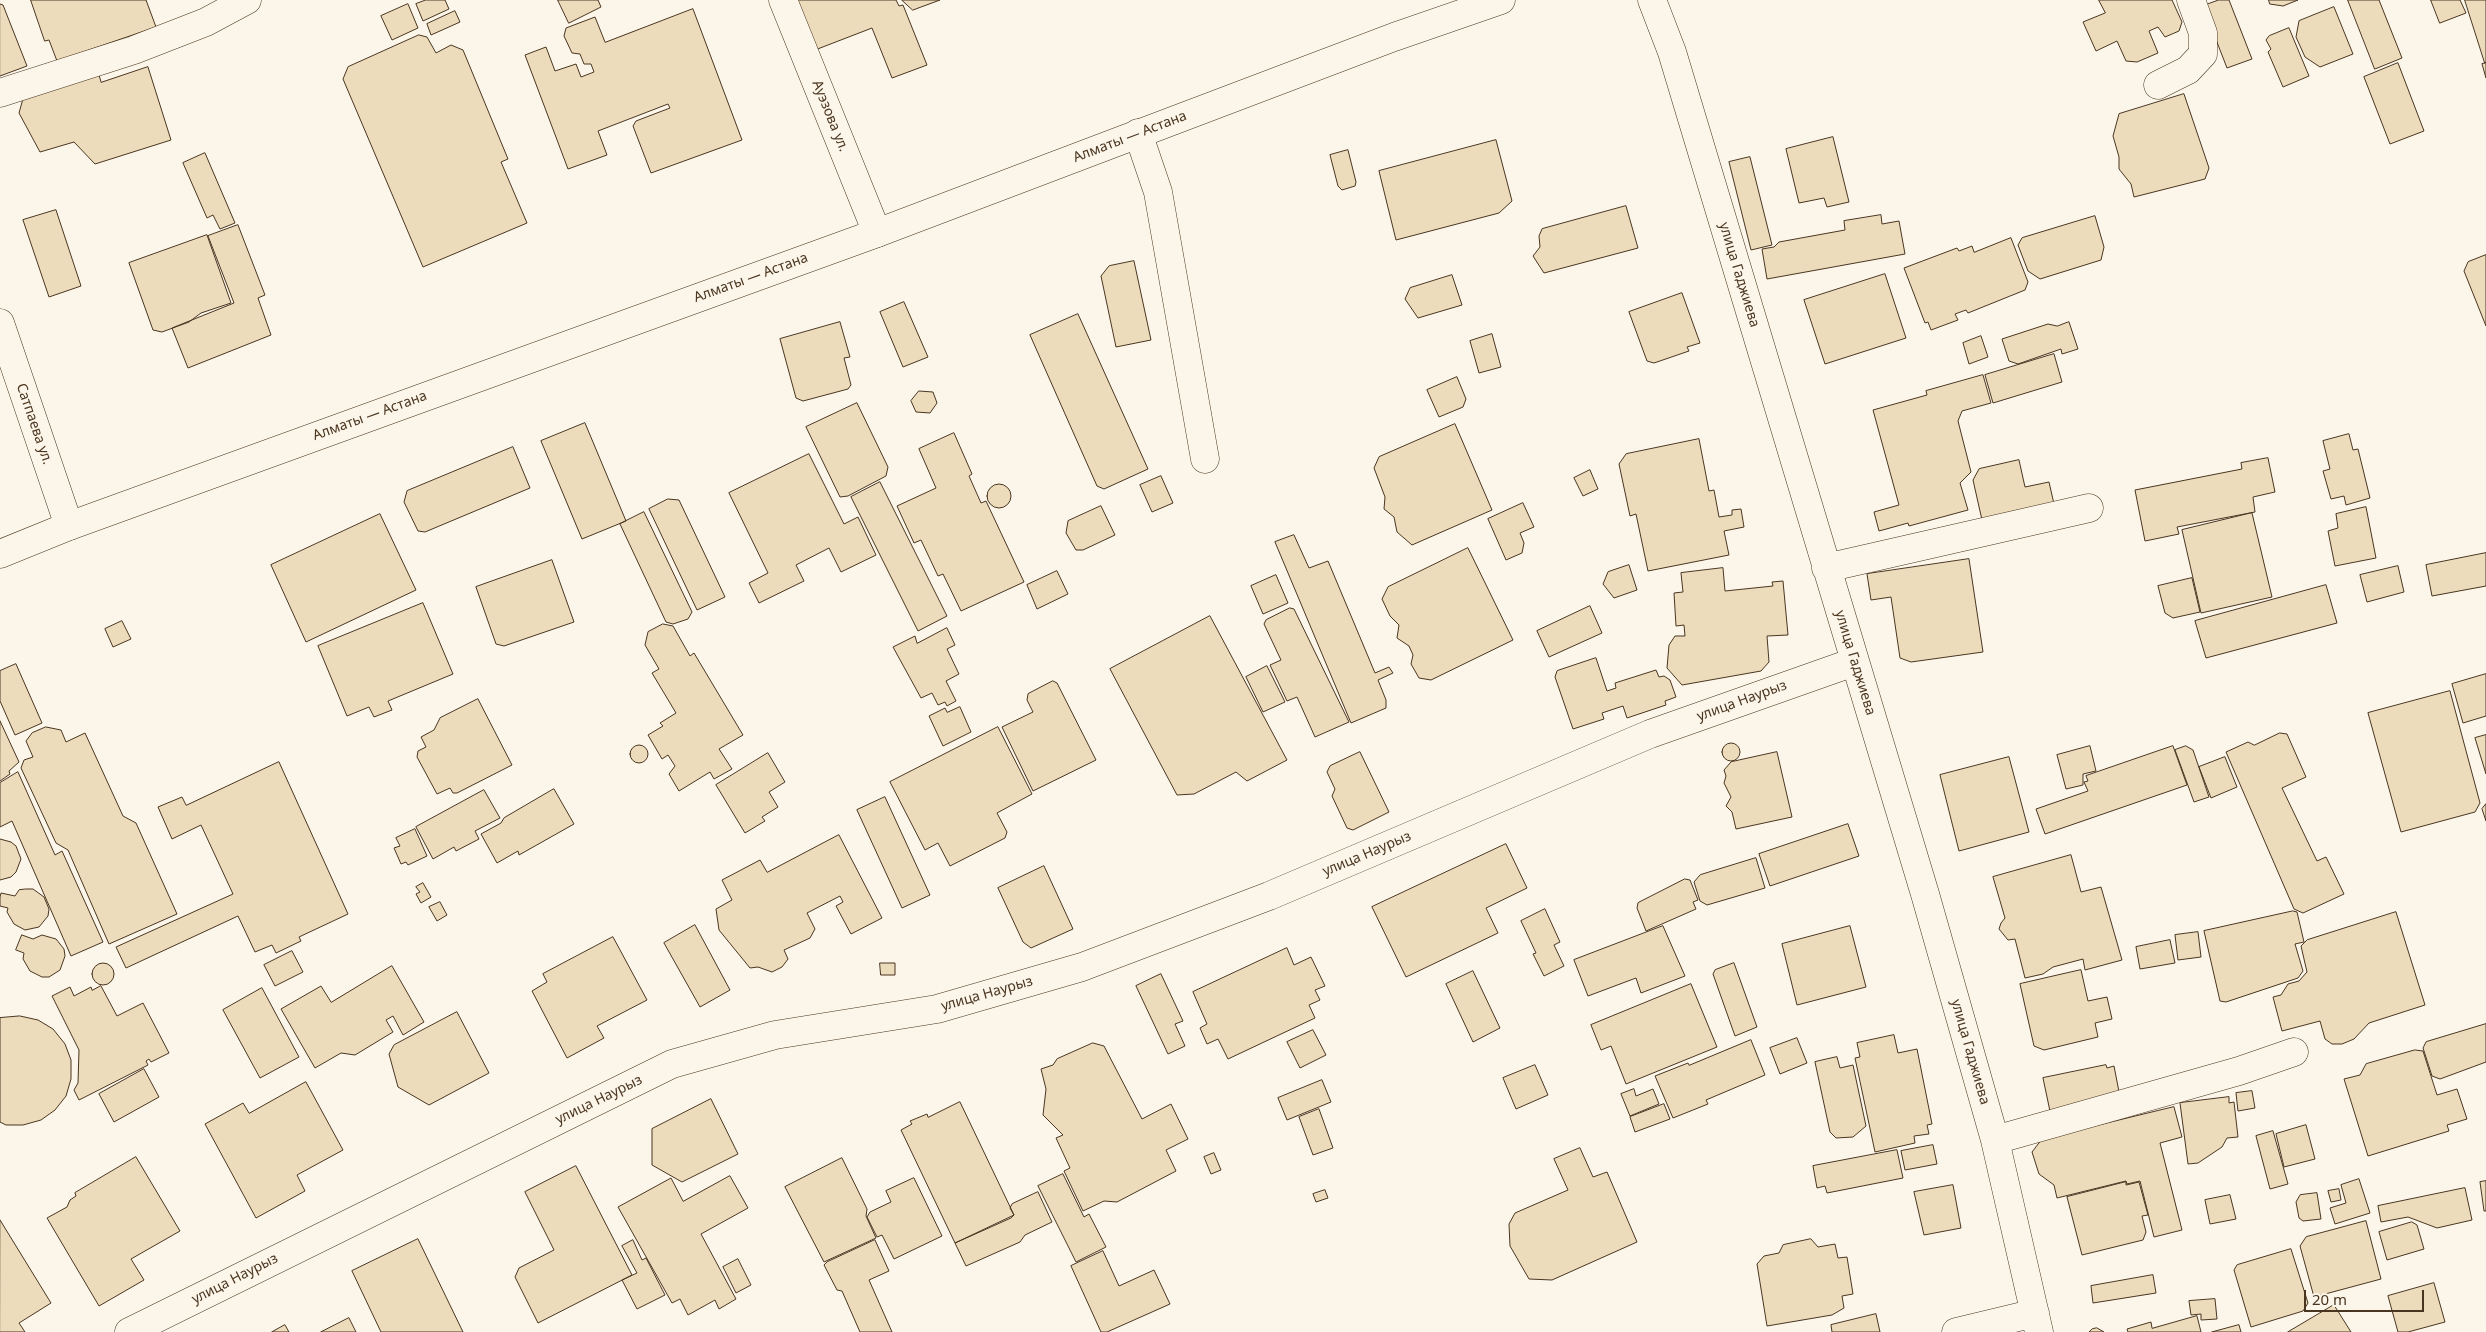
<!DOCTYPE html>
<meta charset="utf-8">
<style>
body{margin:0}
#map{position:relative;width:2486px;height:1332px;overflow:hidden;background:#fbf6e9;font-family:"Noto Sans",sans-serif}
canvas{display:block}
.scale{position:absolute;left:2304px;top:1290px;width:120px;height:22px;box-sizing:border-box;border:2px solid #4a3520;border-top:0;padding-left:6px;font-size:15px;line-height:18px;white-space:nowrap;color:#4a3520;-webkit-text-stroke:4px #fbf6e9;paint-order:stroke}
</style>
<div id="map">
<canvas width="2486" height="1332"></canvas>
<div class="scale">20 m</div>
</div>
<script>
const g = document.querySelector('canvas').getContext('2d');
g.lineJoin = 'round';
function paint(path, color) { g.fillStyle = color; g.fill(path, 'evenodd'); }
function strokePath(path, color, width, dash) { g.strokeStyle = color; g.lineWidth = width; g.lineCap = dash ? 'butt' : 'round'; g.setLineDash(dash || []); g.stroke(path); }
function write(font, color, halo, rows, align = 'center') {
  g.font = font + ' "Noto Sans",sans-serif'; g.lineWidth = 4; g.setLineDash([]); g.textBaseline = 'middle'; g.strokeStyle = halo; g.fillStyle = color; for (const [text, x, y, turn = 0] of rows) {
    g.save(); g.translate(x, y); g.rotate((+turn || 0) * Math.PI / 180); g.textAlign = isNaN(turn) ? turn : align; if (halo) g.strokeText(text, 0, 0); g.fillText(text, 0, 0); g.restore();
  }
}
const building = new Path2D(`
 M31 0H146L156 27 57 61 49 40 45 41Z
 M426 0H445L449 9 423 21 416 4Z
 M558 0H598L601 7 569 23Z
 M795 0H896L899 6 903 5 927 65 892 78 872 28 815 50Z
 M902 0H940L913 10Z
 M2099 0H2172L2182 22 2179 31 2165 37 2158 27 2149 31 2158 53 2137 62 2126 61 2117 41 2096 51 2083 22 2105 13Z
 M2219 0H2229L2252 59 2227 68 2203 6Z
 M2269 0H2298L2283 6 2270 4Z
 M2348 0H2379L2402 58 2375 69Z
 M2431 0H2460L2466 13 2440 23Z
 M2465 0H2486V62L2485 63Z
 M0 4 3 5 27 66 0 76Z
 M408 4 418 28 392 40 381 16Z
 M2334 7 2353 54 2320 67 2305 57 2296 37 2299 21Z
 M693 9 742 140 651 173 633 126 636 121 670 108 668 104 598 131 607 155 568 169 525 55 546 47 555 71 576 64 581 77 594 72 591 64H584L580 54 572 53 564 36 566 28 595 17 605 42Z
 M455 11 460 22 431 35 427 24Z
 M2289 28 2309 76 2283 87 2268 52 2271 49 2266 40 2269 36Z
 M419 35 427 37 436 53 451 45 463 50 508 159 501 162 527 223 423 267 343 79 348 67Z
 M2398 63 2424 131 2390 144 2364 77Z
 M2486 63V78L2482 64Z
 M148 67 171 140 95 164 74 142 40 152 19 113 24 95 98 71 101 82Z
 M2184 94 2209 168 2205 179 2134 197 2131 184 2119 169V157L2113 136 2119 114Z
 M1833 137 1849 202 1827 207 1824 198 1799 203 1786 149Z
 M1496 140 1512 201 1499 213 1396 240 1379 171Z
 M1348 150 1356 182 1355 186 1342 190 1338 186 1330 155Z
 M205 153 235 223 220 229 213 215 207 218 183 163Z
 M1750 157 1772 245 1751 250 1729 162Z
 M1626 206 1638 248 1544 273 1533 256 1540 247 1539 236 1542 229Z
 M56 210 81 286 49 297 23 220Z
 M1881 215 1882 224 1899 221 1905 254 1767 279 1762 249 1774 247 1779 242 1845 230 1844 221Z
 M2095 216 2104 247 2101 260 2040 279 2028 271 2018 245 2022 238Z
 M238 225 265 295 258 298 271 335 188 368 172 328 234 303 208 236Z
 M207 235 231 303 201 313 189 322 162 332 153 330 129 263Z
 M2011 238 2028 282 2025 290 1968 313 1966 310 1955 314 1958 320 1931 330 1928 322 1925 323 1904 268 1957 248 1959 251 1972 246 1974 252Z
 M2486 255V326L2464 271 2468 262Z
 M1134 261 1151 340 1116 347 1101 276 1109 266Z
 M1885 274 1906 338 1825 364 1804 300Z
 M1452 275 1462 305 1418 318 1405 299 1410 288Z
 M1682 293 1700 343 1687 347 1689 351 1654 363 1647 361 1629 312Z
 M904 302 928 357 903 367 880 312Z
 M1078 314 1148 469 1104 489 1097 486 1030 335Z
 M840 322 850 357 844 358 851 385 848 389 803 401 796 398 780 339Z
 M2069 322 2078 349 2062 354 2061 349 2018 364 2009 361 2002 339 2048 324 2057 326Z
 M1492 334 1501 367 1479 373 1470 341Z
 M1981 336 1988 357 1969 364 1963 343Z
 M2054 354 2062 382 1993 403 1985 375Z
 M1983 375 1991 403 1962 411 1958 421 1971 472 1960 483 1968 510 1909 526 1908 523 1879 531 1874 512 1899 505 1873 410 1927 395 1926 391Z
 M1457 377 1466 399 1463 407 1439 417 1427 390Z
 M919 391 933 392 937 403 930 413 916 412 911 401Z
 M857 403 888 467 886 476 848 496 840 497 806 427Z
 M585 423 626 521 582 539 541 441Z
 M1455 424 1492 510 1412 545 1397 532 1394 517 1384 509 1385 497 1374 468 1379 457Z
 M954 433 972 474 969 476 981 503 986 501 1024 582 961 611 943 574 938 576 921 540 914 543 897 506 936 488 919 449Z
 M2349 434 2353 450 2358 449 2370 498 2346 505 2344 496 2331 499 2323 471 2330 469 2323 441Z
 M1699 439 1709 491 1714 490 1719 517 1732 515V510L1741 509 1744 527 1724 531 1729 555 1648 571 1636 514 1630 516 1619 464 1626 454Z
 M513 447 530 488 425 532 418 531 404 502 407 491Z
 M809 454 844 524 858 517 876 555 841 572 829 548 796 565 804 581 759 603 749 583 768 573 729 493Z
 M2268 458 2275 492 2253 497 2255 512 2177 527 2179 534 2145 541 2135 490 2242 469 2241 463Z
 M2019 460 2025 487 2049 482 2054 504 1982 520 1973 480 1979 469Z
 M1590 470 1598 489 1583 496 1574 478Z
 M1161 476 1173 503 1152 512 1140 485Z
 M880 482 947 616 918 631 851 497Z
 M987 496a12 12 0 1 1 24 0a12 12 0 1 1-24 0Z
 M668 499 679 500 725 597 697 610 649 509Z
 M1523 503 1534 527 1520 533 1524 543 1522 553 1506 560 1488 519Z
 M1101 506 1115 535 1083 550H1076L1066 533 1068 521Z
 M2366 507 2376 558 2335 566 2328 531 2338 528 2336 514Z
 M644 512 692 612 688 619 673 624 666 622 620 524Z
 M2252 513 2272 597 2201 613 2182 530Z
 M380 514 416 590 306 642 271 565Z
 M1294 535 1309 568 1328 561 1375 673 1389 667 1393 673 1378 680 1386 700V708L1351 723 1275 542Z
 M1468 548 1513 640 1431 680 1419 678 1411 664 1413 655 1409 646 1397 638 1399 625 1390 616 1382 599 1388 587Z
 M2486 553V586L2432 596 2426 565Z
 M1969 559 1983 652 1911 662 1900 658 1891 597 1871 600 1867 574Z
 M552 560 574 622 504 646 496 644 476 587Z
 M1629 565 1637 590 1614 598 1603 584 1608 572Z
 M2398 566 2404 592 2367 602 2360 575Z
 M1723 568 1725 591 1773 586 1772 582 1783 581 1788 635 1767 636 1769 662 1761 671 1682 685 1667 668 1669 645 1675 636H1685L1684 625 1676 626 1674 593 1683 592 1681 573Z
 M1057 571 1068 594 1037 609 1027 585Z
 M1276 575 1288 603 1263 614 1251 586Z
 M2192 578 2200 612 2173 618 2165 613 2158 586Z
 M2326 585 2337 623 2206 658 2195 621Z
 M423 603 453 674 388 701 392 710 374 717 369 707 347 716 318 646Z
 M1590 606 1602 633 1549 657 1537 631Z
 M1290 608 1294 609 1349 722 1315 737 1297 697 1287 701 1270 665 1281 660 1264 624 1266 620Z
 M1210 616 1287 760 1247 781 1236 772 1194 794 1177 795 1110 669Z
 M122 621 131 639 113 647 105 629Z
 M663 624 673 626 690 656 694 653 743 735 719 749 732 769 714 779 710 772 679 791 669 774 675 766 668 755 662 759 648 735 663 726 660 723 676 713 652 673 659 669 645 645 648 632Z
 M947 628 955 645 947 649 959 674 946 681 956 701 947 706 945 702 938 705 932 693 921 698 893 647 915 636 917 643Z
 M1596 658 1607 691 1616 688 1615 683 1656 670 1659 677 1664 676 1670 680 1676 697 1665 701 1666 705 1627 718 1623 706 1602 713 1604 719 1573 729 1555 677 1557 671Z
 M16 664 42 723 15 735 0 701V671Z
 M1267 666 1285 702 1263 712 1246 677Z
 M2486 674V716L2463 723 2452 684Z
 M1053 681 1057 683 1096 760 1033 791 1002 727 1033 712 1027 700 1028 694Z
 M2450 691 2480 803 2475 812 2401 832 2368 713Z
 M478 699 512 765 457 793H453L450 788 437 794 417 757 418 751 426 747 421 737 434 730 440 718Z
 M960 707 971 732 943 746 929 716 945 708 947 712Z
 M0 721 19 762 9 771 10 774 0 781Z
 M46 727 61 730 66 742 85 733 123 816 136 823 177 914 109 944 68 850 56 843 21 768 24 760 33 757 26 741 32 733Z
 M998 727 1032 794 997 813 1007 832 1005 838 950 866 938 843 925 850 890 782Z
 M2280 733 2287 734 2306 777 2282 788 2317 861 2326 857 2344 894 2303 913 2294 909 2226 752 2248 742 2254 745Z
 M2486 735V774L2475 738Z
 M1722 752a9 9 0 1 1 18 0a9 9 0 1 1-18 0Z
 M630 754a9 9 0 1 1 18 0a9 9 0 1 1-18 0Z
 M2090 746 2096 771 2083 774V785L2066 789 2057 755Z
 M2173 746 2187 785 2045 834 2036 809 2088 791 2084 782 2088 781 2086 776Z
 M2186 746 2193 750 2209 797 2194 802 2175 750Z
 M1360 752 1389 812 1353 830 1347 828 1332 796 1335 789 1327 772 1330 766Z
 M1777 752 1792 817 1736 829 1732 812 1726 806 1731 797 1724 783 1726 776 1724 770 1731 762Z
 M768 753 785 782 769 792 778 807 762 817 765 821 745 833 716 785Z
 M2009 757 2029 832 1959 851 1940 775Z
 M2225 757 2237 787 2211 798 2199 767Z
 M279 762 348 914 299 937 301 941 276 953 272 945 255 952 238 916 126 968 116 947 233 894 201 825 172 839 158 807 182 797 186 805Z
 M18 772 55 855 62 851 103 942 71 956 12 821 0 827V783Z
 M554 789 574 824 519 855 518 851 497 863 481 834 501 823 504 818Z
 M484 790 500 818 475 831 479 839 456 851 454 847 433 859 416 827Z
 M885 797 930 895 902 908 857 810Z
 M2486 804V821L2482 809Z
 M1848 824 1859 856 1770 886 1759 854Z
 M415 829 427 856 408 865 406 862 401 864 394 848 400 846 396 838Z
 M839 835 882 918 851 934 836 906 843 902 840 896 807 913 815 929 810 938 784 950 788 959 782 967 772 972 758 967 750 968 719 930 716 909 732 900 722 880 760 860 767 872Z
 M0 839 11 842 16 846 21 859 16 872 11 877 0 880Z
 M1506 844 1527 888 1486 908 1498 933 1406 977 1372 907Z
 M2071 855 2081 892 2101 887 2122 960 2085 970 2083 959 2053 967 2043 974 2025 978 2015 939 2008 940 1999 929 2001 923 2005 918 1993 877Z
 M1756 858 1765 888 1707 905 1700 901 1694 882 1700 875Z
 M1044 866 1073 929 1031 948 1023 942 998 888Z
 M1685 879 1690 880 1698 900 1693 902 1696 909 1646 931 1637 908 1638 903Z
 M423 883 431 897 421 903 416 894 420 892 416 887Z
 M26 889H33L44 897 49 909 48 916 39 927 25 930 14 924 7 912 8 908 0 906V897L1 893 15 896 19 890Z
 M440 902 447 915 437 921 429 907Z
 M1545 909 1560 942 1554 945 1564 966 1544 976 1533 954 1536 953 1521 921Z
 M2293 911 2297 912 2304 942 2295 944 2303 971 2298 978 2226 1002 2220 1001 2204 931Z
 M2396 912 2425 1005 2369 1023 2354 1039 2342 1044H2332L2325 1039 2320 1021 2282 1031 2273 997 2281 995 2288 984 2299 981 2307 972 2301 946 2307 940Z
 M695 925 730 990 700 1007 664 943Z
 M1663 926 1685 976 1641 993 1636 978 1588 996 1574 960Z
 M1850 926 1866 987 1797 1005 1782 944Z
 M2198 932 2201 957 2178 960 2175 935Z
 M22 935 33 939 42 935 56 939 64 949 65 956 60 970 49 977H42L30 971 23 959 24 953 16 950Z
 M613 937 647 1000 597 1026 604 1038 567 1058 532 991 547 982 543 974Z
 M2170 940 2175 963 2140 969 2136 947Z
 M1287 948 1294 965 1311 957 1325 986 1315 990 1320 1000 1309 1005 1315 1018 1228 1059 1218 1039 1207 1044 1200 1028 1207 1024 1193 992Z
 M292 951 303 972 275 986 264 965Z
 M92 974a11 11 0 1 1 22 0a11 11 0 1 1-22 0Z
 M880 963H895V975H881Z
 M1734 963 1757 1027 1735 1036 1713 974 1715 970Z
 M392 966 424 1022 403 1035 393 1016 386 1020 393 1032 355 1055 341 1053 315 1068 281 1009 321 986 331 1002Z
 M2081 970 2088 1001 2107 997 2112 1019 2095 1023 2098 1037 2044 1050 2034 1046 2020 984Z
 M1473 971 1500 1028 1473 1042 1446 984Z
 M1161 974 1183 1021 1175 1024 1185 1046 1168 1054 1136 986Z
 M1691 984 1717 1047 1626 1084 1611 1046 1601 1050 1591 1025Z
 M101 986 117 1016 143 1003 169 1053 151 1062 149 1059 146 1061 148 1065 79 1100 74 1090 78 1083 79 1050 52 996 70 987 74 996 91 987 92 990Z
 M262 988 299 1057 260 1078 223 1010Z
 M457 1012 489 1073 429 1105 398 1087 389 1054 394 1045Z
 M20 1016 38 1020 53 1029 65 1044 71 1060V1079L66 1096 55 1110 41 1120 23 1125H6L0 1122V1018Z
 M2486 1024V1062L2440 1079 2432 1076 2423 1048 2426 1042Z
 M1313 1030 1326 1055 1300 1068 1287 1042Z
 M1894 1035 1898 1053 1917 1049 1932 1124 1927 1125 1929 1134 1914 1136 1915 1143 1875 1152 1855 1058 1860 1057 1857 1043Z
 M1797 1038 1807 1063 1780 1074 1770 1048Z
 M1751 1040 1765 1075 1706 1100 1708 1104 1673 1118 1655 1076 1688 1063 1689 1065Z
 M1093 1043 1104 1046 1142 1119 1171 1104 1188 1139 1166 1150 1176 1171 1117 1202 1104 1201 1083 1211 1064 1171 1070 1168 1056 1138 1063 1135 1043 1115 1046 1089 1041 1069 1053 1065 1057 1059Z
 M2415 1050 2423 1051 2437 1095 2457 1089 2467 1119 2447 1125 2449 1131 2368 1156 2344 1079 2360 1075 2366 1064Z
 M1837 1057 1840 1068 1853 1065 1866 1126 1853 1137 1836 1138 1830 1132 1815 1062Z
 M1535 1065 1548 1095 1516 1109 1503 1078Z
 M2106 1065 2107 1068 2114 1066 2121 1102 2051 1116 2043 1078Z
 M144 1069 159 1097 114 1122 99 1094Z
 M1322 1080 1331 1102 1287 1120 1278 1098Z
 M306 1082 343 1150 297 1175 305 1191 256 1218 205 1124 243 1103 249 1113Z
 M1634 1089 1636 1096 1653 1089 1659 1104 1630 1116 1621 1094Z
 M2252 1091 2255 1108 2238 1111 2236 1093Z
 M2229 1097V1103L2234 1102 2238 1137 2227 1138 2222 1147 2198 1163 2188 1164 2180 1103Z
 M711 1099 738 1154 682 1182 652 1165V1129Z
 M960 1102 1014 1215 955 1243 901 1130 912 1124 910 1121 927 1114 928 1117Z
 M1664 1104 1670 1119 1635 1132 1630 1117Z
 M2174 1107 2182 1137 2160 1143 2182 1230 2154 1237 2140 1181 2127 1184 2126 1181 2057 1198 2054 1185 2039 1174 2032 1152 2042 1139Z
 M1319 1109 1333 1148 1313 1155 1299 1117Z
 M2306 1125 2315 1159 2284 1167 2276 1134Z
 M2273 1131 2288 1184 2270 1189 2256 1136Z
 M1933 1145 1937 1164 1905 1170 1901 1151Z
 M1580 1148 1593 1177 1607 1172 1637 1242 1552 1280 1529 1279 1510 1246 1509 1224 1515 1213 1568 1190 1554 1159Z
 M1897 1150 1903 1178 1827 1193 1825 1186 1817 1188 1813 1166Z
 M1214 1153 1221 1170 1211 1174 1204 1157Z
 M136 1157 180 1231 131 1259 144 1280 99 1306 47 1218 67 1207 70 1200 76 1196 75 1193Z
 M842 1158 867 1209 866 1216 876 1238 824 1262 785 1187Z
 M576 1166 632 1275 538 1323 515 1277 519 1268 554 1250 525 1192Z
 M1063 1174 1084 1217 1089 1214 1106 1247 1076 1262 1038 1186Z
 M730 1176 748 1208 701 1234 736 1299 719 1309 715 1300 688 1315 680 1299 672 1303 618 1207 671 1178 683 1201Z
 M914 1178 942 1236 894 1259 882 1235 877 1237 867 1217 870 1212 891 1202 886 1191Z
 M2359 1179 2370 1213 2335 1224 2330 1208 2346 1203 2341 1185Z
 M2486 1181V1211H2484L2480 1182Z
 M2126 1182V1185L2139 1182 2148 1215 2142 1216 2146 1232 2143 1240 2082 1255 2067 1197Z
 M1953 1185 1961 1228 1924 1235 1914 1192Z
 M2465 1188 2472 1220 2437 1228 2408 1217 2381 1222 2378 1206Z
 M2339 1189 2341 1200 2331 1202 2328 1191Z
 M1325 1190 1328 1198 1316 1202 1313 1194Z
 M1038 1192 1052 1222 1025 1235 1020 1242 966 1266 955 1243 1011 1218 1014 1215 1010 1208 1012 1204Z
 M2317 1193 2321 1219 2303 1221 2299 1218 2296 1202 2300 1195Z
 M2230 1195 2236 1219 2210 1224 2205 1200Z
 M0 1220 51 1303 19 1323 25 1332H0Z
 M2366 1221 2381 1279 2314 1297 2300 1246 2306 1237Z
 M2412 1222 2417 1225 2424 1249 2387 1260 2379 1232Z
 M418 1239 463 1332H381L352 1271Z
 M1811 1239 1818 1247 1835 1244 1838 1258 1847 1257 1853 1294 1842 1296 1844 1308 1832 1315 1767 1326 1757 1264 1764 1256 1779 1253 1783 1245Z
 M633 1240 642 1260 646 1258 665 1295 637 1309 622 1280 637 1273 622 1246Z
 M875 1240 889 1271 869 1280 892 1332H860L842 1291 837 1290 824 1265 827 1262Z
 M2291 1249 2308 1303 2303 1311 2251 1327 2234 1270 2237 1265Z
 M1103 1251 1119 1286 1154 1270 1170 1304 1107 1332H1101L1071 1266Z
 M738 1259 751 1285 736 1293 723 1267Z
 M2153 1275 2156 1293 2093 1303 2091 1286Z
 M2434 1283 2445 1322 2408 1332H2398L2388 1296Z
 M2215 1299 2217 1319 2201 1320V1314L2191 1315 2189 1301Z
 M2334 1305 2351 1332H2288Z
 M1876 1314 1880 1332H1832L1831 1325Z
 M2197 1316 2201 1332H2128L2127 1329 2151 1322 2152 1328Z
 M349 1318 356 1332H321Z
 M285 1325 289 1332H272Z
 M2239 1325 2241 1332H2212Z
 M2097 1328 2104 1332H2089L2092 1329Z`);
const minor = new Path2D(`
 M783 0 877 233
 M1652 0 1672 52 1925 894 1995 1140 2039 1332
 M2158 85 2188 70 2203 54V33L2191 0
 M0 93 134 50 206 22 247 0
 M1138 133 1158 192 1205 459
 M0 323 69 526
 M1826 568 2089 508
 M1995 1140 2239 1071 2294 1052
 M129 1332 672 1064 775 1035 937 1009 1082 967 1269 896 1650 734 1854 662
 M1956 1332 2035 1313`);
const highway = new Path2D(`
 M0 554 69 526 877 233 1394 37 1501 0`);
const streetNames = [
 ["Ауэзова ул.",830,116,68],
 ["Алматы — Астана",1130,137,-21],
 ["улица Гаджиева",1739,275,73],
 ["Алматы — Астана",751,278,-20],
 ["Алматы — Астана",370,416,-20],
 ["Сатпаева ул.",34,424,71],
 ["улица Гаджиева",1855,663,73],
 ["улица Наурыз",1742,701,-20],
 ["улица Наурыз",1367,854,-23],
 ["улица Наурыз",987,994,-16],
 ["улица Гаджиева",1970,1052,74],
 ["улица Наурыз",599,1100,-26],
 ["улица Наурыз",235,1279,-27]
];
paint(building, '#ecdcbc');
strokePath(building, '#4a3520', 1);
strokePath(minor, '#4a3520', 29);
strokePath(highway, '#4a3520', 29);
strokePath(minor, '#fbf6e9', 28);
strokePath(highway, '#fbf6e9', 28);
write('14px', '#4a3520', '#fbf6e9', streetNames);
</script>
